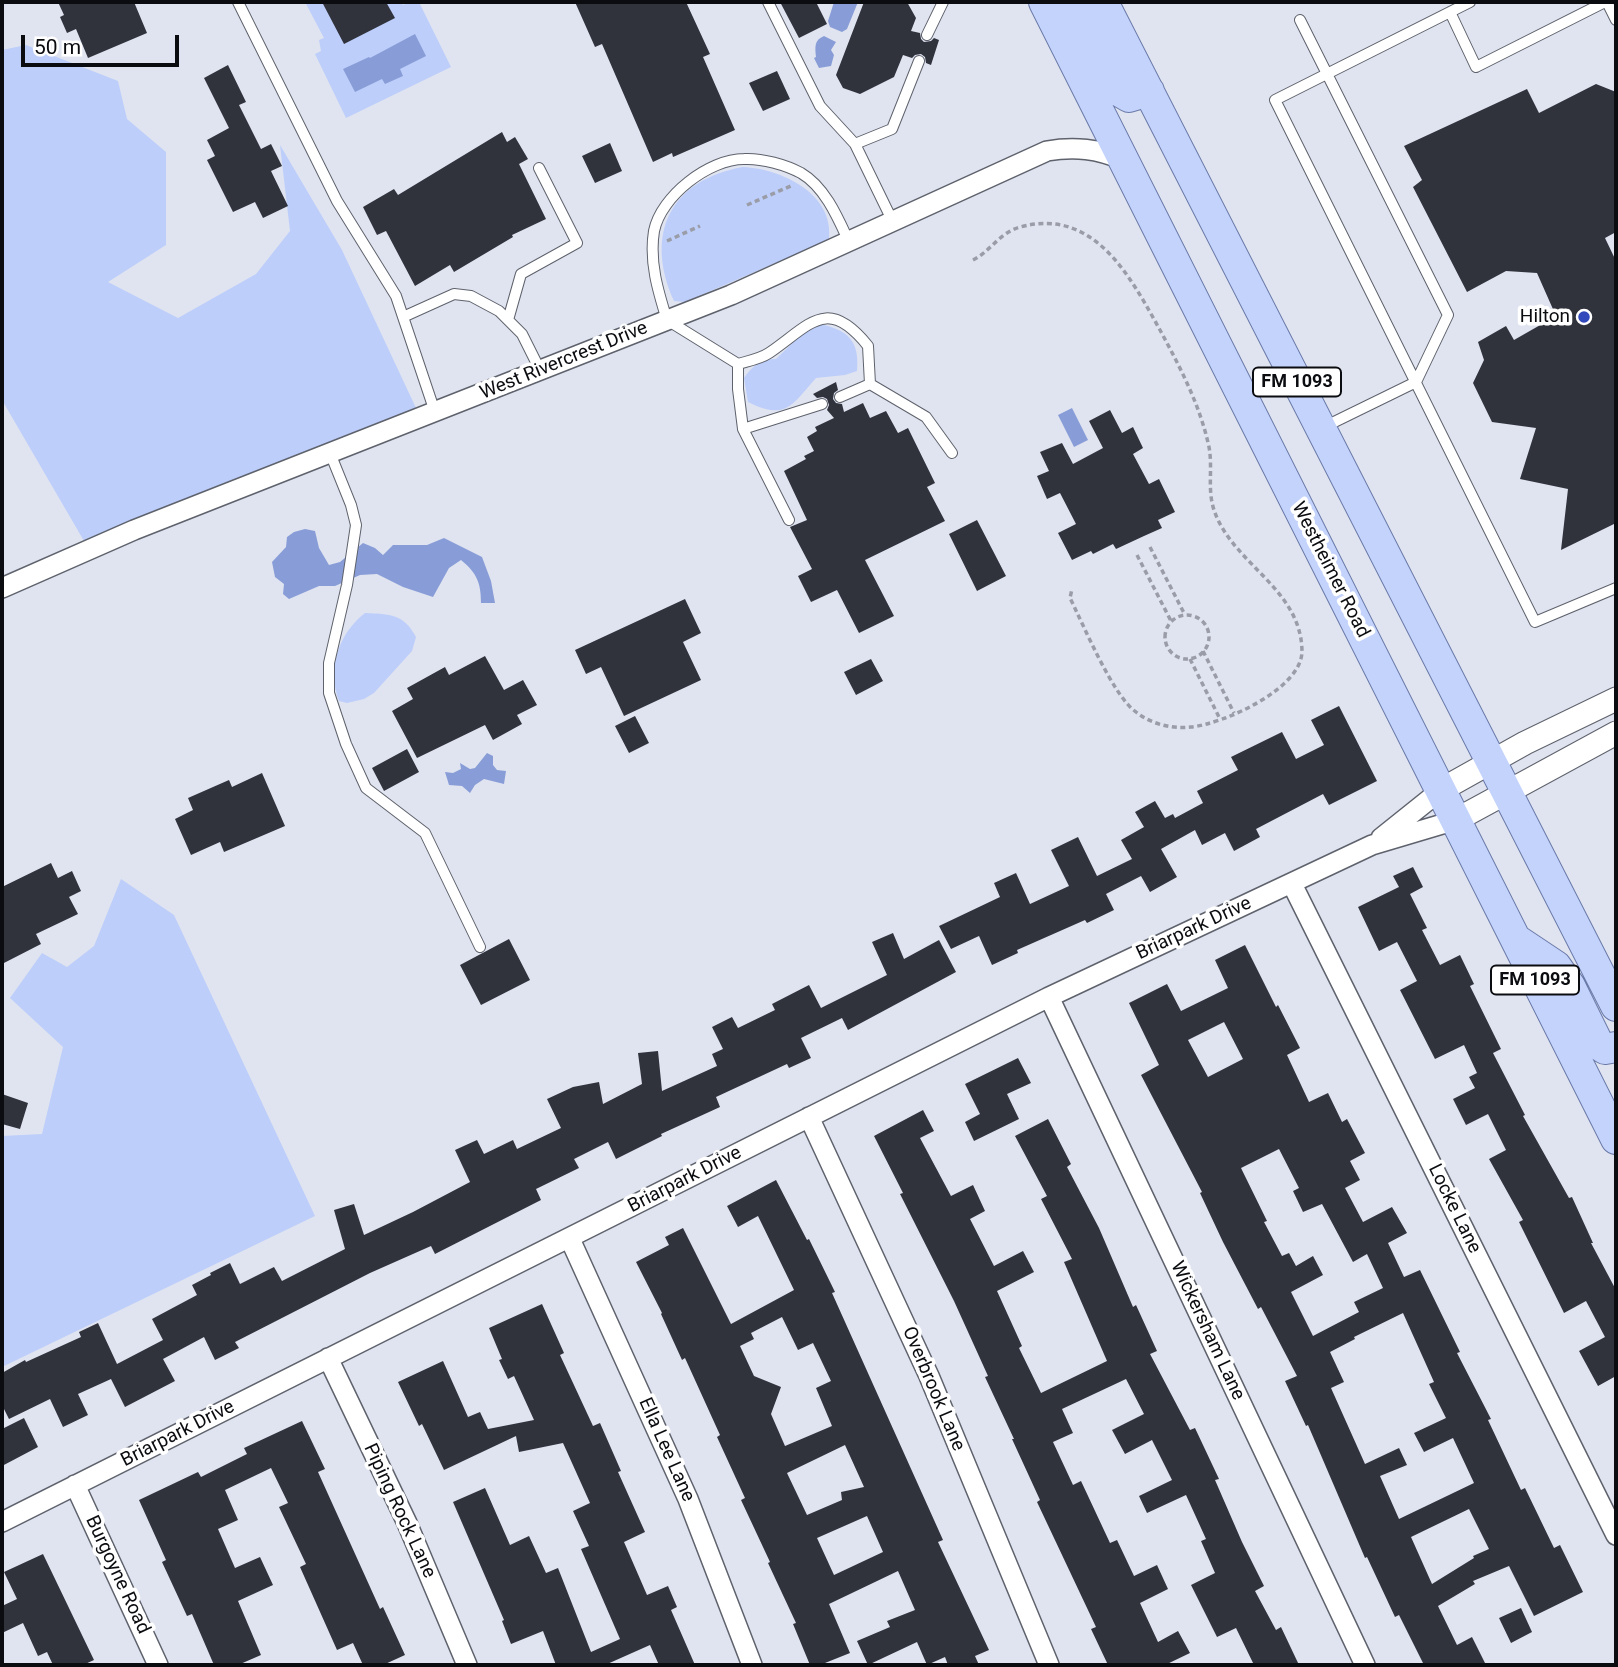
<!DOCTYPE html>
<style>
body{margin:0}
#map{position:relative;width:1618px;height:1667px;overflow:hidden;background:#e0e4f0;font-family:Roboto,sans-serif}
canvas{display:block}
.frame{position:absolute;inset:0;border:4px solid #0b0c10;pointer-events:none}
.scale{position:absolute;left:21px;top:35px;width:158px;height:32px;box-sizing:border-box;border:4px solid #0b0c10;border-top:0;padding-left:9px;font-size:21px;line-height:24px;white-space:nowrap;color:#0b0c10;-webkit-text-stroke:5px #fff;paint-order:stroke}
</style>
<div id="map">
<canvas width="1618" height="1667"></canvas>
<div class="frame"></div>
<div class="scale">50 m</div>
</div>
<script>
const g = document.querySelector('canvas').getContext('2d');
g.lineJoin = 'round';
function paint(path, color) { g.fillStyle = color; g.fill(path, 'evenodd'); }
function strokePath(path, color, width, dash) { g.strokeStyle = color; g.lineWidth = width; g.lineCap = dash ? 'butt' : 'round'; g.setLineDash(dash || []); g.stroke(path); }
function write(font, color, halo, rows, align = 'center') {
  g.font = font + ' Roboto,sans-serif'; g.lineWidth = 7; g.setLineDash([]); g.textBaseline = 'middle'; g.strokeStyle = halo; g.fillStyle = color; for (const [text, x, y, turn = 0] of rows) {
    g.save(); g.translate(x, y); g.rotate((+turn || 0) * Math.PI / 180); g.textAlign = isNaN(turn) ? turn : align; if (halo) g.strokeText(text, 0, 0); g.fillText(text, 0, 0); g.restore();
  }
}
const green = new Path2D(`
 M305 2H401L403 5 409 2H419L451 67 346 118 315 54 321 51 319 40 324 38Z
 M26 45 118 81 127 119 166 152V245L108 282 178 318 256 274 290 231 280 145 342 250 416 408 84 541 2 400V50Z
 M743 167C782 169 835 194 829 240L685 302 674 301C644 234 670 180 743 167Z
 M820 324C847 330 860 340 857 371L845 375 816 378C792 405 786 421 748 402L744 378C752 366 761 359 776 359L806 330Z
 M365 613C390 614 404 614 416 637L412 651 374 693 364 699 347 703 339 701C327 669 338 634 365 613Z
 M121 879 174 915 315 1216 2 1367V1136L42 1134 63 1047 10 998 42 953 67 967 94 946Z`);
const water = new Path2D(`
 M834 2H858L847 29 842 32 830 27 828 21Z
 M415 34 426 56 400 69 403 76 385 84 382 79 355 92 343 69 369 57 370 58Z
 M824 36 836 42 831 50 834 55 831 66 819 68 814 58 816 57C815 47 814 40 824 36Z
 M1072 408 1088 440 1074 447 1058 415Z
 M305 529 315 531 319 548 329 565 340 562 363 543 375 548 383 555 393 545H427L444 538 482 557 491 581 495 603H481C481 583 477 573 461 560L449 568 433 597 403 587 377 574 360 575 335 586H319L289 599 283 594 284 584 275 577 272 562 286 547 287 537 294 532Z
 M487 753 493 756V765L497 770 506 771 504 784 484 779 475 785 470 793 462 786 449 785 445 772 453 773 461 769 460 763 470 769 475 768Z`);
const building = new Path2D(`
 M58 2H134L147 33 88 58 76 29 67 33 60 17 64 15Z
 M322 2H386L395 18 344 44Z
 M575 2H686L710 54 703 57 735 130 673 157 672 153 653 162 602 44 595 47Z
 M780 2H816L827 24 799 38Z
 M864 2H907L916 18 911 31 920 33 921 39 924 42 931 41 934 38 939 40 931 65 926 63 925 57 921 54 915 55 912 58 903 55 894 77 860 94 843 88 836 75Z
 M228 65 246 102 239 105 261 149 271 144 282 166 271 171 288 206 263 218 255 202 233 212 207 160 215 156 207 140 229 128 204 78Z
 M777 71 790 99 763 111 749 83Z
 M1596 84 1616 92V232L1605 238 1616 261V523L1561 550 1568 489 1520 479 1536 428 1492 422 1473 383 1484 360 1478 342 1506 326 1514 340 1556 316 1537 273 1506 271 1467 292 1413 187 1422 180 1404 146 1527 89 1539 113Z
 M502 132 507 142 515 137 528 159 519 164 546 219 512 235 513 237 454 272 450 265 415 286 386 231 377 235 363 207 394 189 398 195Z
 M610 143 622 171 595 183 582 156Z
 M836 382 838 390 834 393 833 399 836 403 842 404 844 412 863 403 870 418 886 411 898 433 908 428 935 483 927 487 945 521 865 560 894 616 859 633 837 590 811 602 798 576 812 569 790 527 807 520 784 471 806 459 804 456 814 451 807 437 817 431 815 427 834 418 827 410 829 405 827 399 823 397 817 398 813 394Z
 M1110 410 1122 433 1133 427 1143 448 1133 454 1149 484 1159 479 1175 512 1158 520 1162 528 1144 536 1116 549 1113 544 1093 554 1091 551 1072 560 1058 533 1076 524 1060 493 1047 499 1037 476 1049 471 1040 452 1062 443 1073 464 1103 448 1089 421Z
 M977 520 1006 576 977 591 949 534Z
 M685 599 701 633 683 642 701 680 624 716 601 667 586 674 575 650Z
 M485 656 504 690 523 680 537 705 517 715 522 724 493 740 485 725 417 758 392 711 413 699 407 688 445 667 449 675Z
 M871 659 883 681 856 695 844 672Z
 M1339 706 1377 781 1329 805 1323 794 1256 829 1260 837 1234 851 1225 833 1202 845 1195 830 1161 849 1177 877 1150 892 1141 876 1106 894 1114 910 1087 923 1085 920 1017 950 1018 953 992 965 979 936 951 949 939 926 1000 897 994 883 1016 873 1030 904 1069 886 1051 850 1078 837 1097 876 1132 859 1121 840 1144 827 1135 812 1155 801 1165 818 1173 814 1175 818 1203 803 1197 791 1238 770 1231 757 1282 732 1296 759 1324 745 1311 720Z
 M635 716 649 743 629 753 615 726Z
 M407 749 419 772 384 791 372 768Z
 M262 773 285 826 224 852 220 842 191 855 175 819 193 810 188 798 229 780 232 787Z
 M51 863 58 878 72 871 81 891 69 897 78 914 36 934 41 944 2 964V887Z
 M1413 867 1423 887 1410 894 1427 928 1422 930 1440 965 1460 955 1474 984 1470 986 1501 1049 1493 1053 1525 1115 1523 1116 1569 1198 1572 1197 1593 1243H1591L1616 1290V1376L1598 1386 1579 1351 1605 1337 1586 1301 1564 1313 1519 1222 1523 1220 1489 1159 1506 1150 1488 1114 1466 1125 1453 1099 1475 1088 1469 1077 1477 1073 1464 1045 1435 1059 1400 990 1417 981 1397 942 1379 951 1358 907 1399 887 1393 876Z
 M893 933 904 959 939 940 956 972 848 1030 842 1018 801 1038 811 1058 789 1068 787 1064 716 1097 720 1107 661 1134 662 1136 616 1159 608 1142 574 1159 579 1168 536 1189 541 1200 435 1254 431 1246 370 1273 235 1342 239 1348 215 1360 204 1337 163 1359 175 1381 125 1407 111 1379 78 1394 88 1415 63 1427 50 1399 9 1419 2 1405V1373L25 1360 26 1362 81 1337 79 1332 98 1323 117 1364 163 1340 152 1319 197 1295 192 1285 211 1275 210 1273 230 1263 240 1284 274 1267 282 1281 345 1249 334 1210 354 1204 364 1235 413 1212 470 1182 455 1150 477 1140 484 1154 513 1140 517 1149 561 1128 547 1099 573 1087 599 1082 603 1104 642 1084 638 1053 658 1051 662 1091 717 1066 712 1054 723 1049 712 1027 732 1017 738 1028 775 1010 772 1004 809 985 821 1008 887 975 872 942Z
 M509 939 530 980 481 1005 460 965Z
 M1245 945 1276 1007 1278 1005 1300 1048 1287 1055 1309 1102 1328 1093 1342 1122 1347 1119 1365 1153 1350 1161 1360 1180 1345 1188 1363 1222 1392 1207 1407 1233 1388 1243 1404 1277 1420 1270 1460 1352 1457 1353 1491 1419 1488 1420 1521 1490 1525 1488 1554 1548 1560 1545 1583 1592 1534 1616 1509 1566 1473 1581 1475 1584 1438 1606 1457 1645 1472 1637 1486 1665H1424L1399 1615 1395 1617 1367 1557 1365 1558 1308 1425 1306 1426 1285 1381 1297 1376 1261 1307 1258 1309 1223 1242 1200 1193 1202 1192 1141 1075 1159 1065 1129 1003 1167 984 1181 1011 1228 988 1215 960ZM1224 1022 1243 1059 1208 1077 1188 1040ZM1279 1149 1299 1188 1293 1191 1303 1212 1322 1204 1353 1262 1367 1254 1383 1288 1354 1302 1359 1312 1313 1336 1291 1292 1323 1275 1313 1256 1296 1266 1289 1253 1282 1256 1264 1222 1267 1221 1241 1168ZM1403 1313 1434 1382 1429 1384 1446 1418 1414 1433 1424 1452 1453 1438 1474 1483 1399 1519 1380 1476 1407 1465 1399 1448 1365 1464 1331 1388 1344 1382 1330 1352 1355 1339 1354 1337ZM1469 1509 1489 1549 1473 1556 1474 1558 1432 1584 1411 1537Z
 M1018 1058 1031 1083 1007 1094 1019 1119 974 1141 965 1122 980 1114 965 1084Z
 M2 1094 28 1103 20 1129 2 1124Z
 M923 1110 934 1131 920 1138 951 1196 973 1185 985 1211 970 1219 994 1266 1023 1251 1034 1272 997 1291 1022 1346 1019 1348 1041 1393 1107 1361 1064 1262 1072 1259 1041 1199 1047 1196 1015 1136 1048 1119 1071 1164 1067 1167 1099 1228 1133 1307 1136 1305 1157 1351 1150 1354 1190 1430 1195 1428 1219 1479 1215 1480 1242 1542 1264 1586 1255 1591 1276 1630 1281 1627 1299 1665H1254L1236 1628 1217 1637 1191 1585 1215 1573 1201 1541 1206 1539 1186 1495 1147 1513 1139 1496 1172 1480 1152 1440 1125 1454 1112 1430 1144 1414 1126 1379 1062 1409 1073 1433 1053 1442 1073 1485 1081 1481 1110 1543 1117 1540 1134 1576 1157 1565 1168 1589 1140 1603 1158 1642 1178 1631 1190 1653 1165 1665H1108L1091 1629 1096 1627 1037 1502 1040 1500 1012 1439H1014L985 1377 988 1376 954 1301 900 1194 903 1193 874 1136Z
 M776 1180 807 1240 809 1239 835 1292 832 1293 943 1540 938 1542 989 1650 975 1656 979 1665H948L945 1657 927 1665 917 1642 868 1665 857 1641 890 1627 887 1621 915 1610 898 1571 829 1604 850 1653 820 1665H810L793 1624 796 1623 768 1563 770 1562 741 1500 745 1498 717 1437 720 1435 685 1358 682 1360 661 1314 662 1313 636 1262 669 1245 665 1237 683 1228 731 1324 794 1290 758 1216 738 1227 727 1206ZM782 1317 798 1350 813 1343 831 1381 816 1388 832 1426 785 1446 771 1414 781 1387 754 1376 740 1346 754 1339 751 1333ZM845 1445 864 1487 841 1492 842 1500 807 1515 787 1473ZM867 1516 883 1552 834 1575 817 1538Z
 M542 1304 564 1353 560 1355 593 1426 600 1423 621 1471 618 1472 645 1532 624 1542 647 1595 668 1586 677 1607 671 1610 695 1665H659L650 1645 605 1665H556L543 1631 511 1644 502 1621 504 1620 453 1502 485 1488 510 1545 529 1536 546 1573 558 1568 591 1652 620 1639 581 1549 589 1546 573 1511 590 1503 563 1443 519 1452 516 1436 444 1470 422 1424 419 1426 398 1382 443 1361 468 1417 480 1412 488 1429 534 1420 514 1376 508 1379 499 1360 502 1359 489 1328Z
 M24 1418 38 1447 2 1466V1429Z
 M302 1421 325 1469 318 1472 380 1609 383 1607 405 1655 383 1665H363L353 1643 337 1650 300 1567 306 1564 279 1507 288 1503 271 1468 225 1490 238 1520 218 1529 235 1568 260 1557 273 1585 238 1601 261 1655 238 1665H214L192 1614 187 1616 162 1562 166 1560 139 1500 198 1472 201 1477 247 1454 244 1448Z
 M43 1554 94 1660 83 1665H53L47 1652 38 1656 23 1623 2 1633V1606L17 1599 4 1572Z
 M1521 1608 1532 1632 1511 1643 1499 1618Z`);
const path = new Path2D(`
 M747 205 793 185
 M667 241 700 226
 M973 260C991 251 999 233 1020 227 1094 207 1130 276 1160 330 1180 367 1200 405 1209 447 1213 468 1207 489 1214 510 1232 564 1301 588 1302 651 1302 689 1223 724 1191 727 1171 729 1151 724 1136 712 1113 696 1084 626 1070 598L1072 589
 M1150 547 1185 615
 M1137 555 1171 621
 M1165 637a22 22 0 1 1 44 0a22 22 0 1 1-44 0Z
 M1203 651 1234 713
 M1190 659 1220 719`);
const service = new Path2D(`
 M238 2 337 201 396 296 435 412
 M768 2 820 106 855 144 893 222
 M1470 2 1275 100 1535 622 1616 588
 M1607 2 1616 20
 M1450 12 1476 67 1605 2
 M1300 20 1448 315 1416 382 1324 427
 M927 35 943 2
 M855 144 892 129 919 61
 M403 317 454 294 471 296 499 311 522 334 540 370
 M508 320 521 274 577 243 539 168
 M738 364C748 361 760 359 769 353 810 325 827 295 868 346L870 384
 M870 384 926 417 952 453
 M840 397 870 384
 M743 429 822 404
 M330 453 351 505 356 525 347 585 329 663V693L346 744 366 788 425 833 480 947
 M789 520 743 429 738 389V364L667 320C658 291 649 262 654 231 661 196 709 159 744 159 762 158 786 165 801 173 825 187 838 218 849 242`);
const minor = new Path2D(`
 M2 588 134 530 731 295 1047 151C1075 146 1098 149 1124 160
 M1381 838 1441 790
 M1292 884 1616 1535
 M1049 997 1365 1665
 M809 1117 929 1376 1049 1665
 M570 1239 688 1499 752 1665
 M328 1358 407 1523 467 1665
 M75 1485 158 1665
 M2 1522 1049 997 1372 845 1456 820`);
const tertiary = new Path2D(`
 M1441 790 1525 743 1616 699
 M1456 820 1616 733`);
const primary = new Path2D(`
 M1044 2 1616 1139
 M1071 2 1117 90 1129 97 1149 91
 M1103 2 1616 1006
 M1517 940 1556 966 1570 986 1599 1045 1605 1049 1616 1047`);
const markers = [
 [1584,317,7,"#3149ba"]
];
const shields = [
 [1297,382,88],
 [1535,980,88]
];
const shieldNames = [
 ["FM 1093",1297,382],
 ["FM 1093",1535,980]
];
const poiNames = [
 ["Hilton",1570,317]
];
const streetNames = [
 ["West Rivercrest Drive",564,361,-22],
 ["Westheimer Road",1330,570,63],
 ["Briarpark Drive",1194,929,-25],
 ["Briarpark Drive",685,1180,-27],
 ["Locke Lane",1454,1209,64],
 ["Wickersham Lane",1207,1331,65],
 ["Overbrook Lane",933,1389,67],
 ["Briarpark Drive",178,1434,-27],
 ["Ella Lee Lane",666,1450,66],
 ["Piping Rock Lane",399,1511,65],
 ["Burgoyne Road",117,1575,65]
];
paint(green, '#bdcefa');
paint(water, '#889dd7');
paint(building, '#30333c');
strokePath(service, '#5e626c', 12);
strokePath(minor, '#5e626c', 22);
strokePath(tertiary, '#5e626c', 25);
strokePath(primary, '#6a7aa8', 32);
strokePath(path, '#9a9da7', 3.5, [5, 3.5]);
strokePath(service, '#fff', 10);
strokePath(minor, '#fff', 19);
strokePath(tertiary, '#fff', 23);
strokePath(primary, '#c4d3fc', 30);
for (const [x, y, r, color] of markers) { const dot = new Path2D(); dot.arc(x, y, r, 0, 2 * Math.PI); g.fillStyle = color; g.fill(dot); strokePath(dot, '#fff', 2.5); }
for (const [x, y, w] of shields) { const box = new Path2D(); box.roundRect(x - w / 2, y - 14.5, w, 29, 5); g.fillStyle = '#fff'; g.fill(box); strokePath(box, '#0b0c10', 2); }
write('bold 18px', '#0b0c10', null, shieldNames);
write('19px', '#0b0c10', '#fff', poiNames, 'right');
write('19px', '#0b0c10', '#fff', streetNames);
</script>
